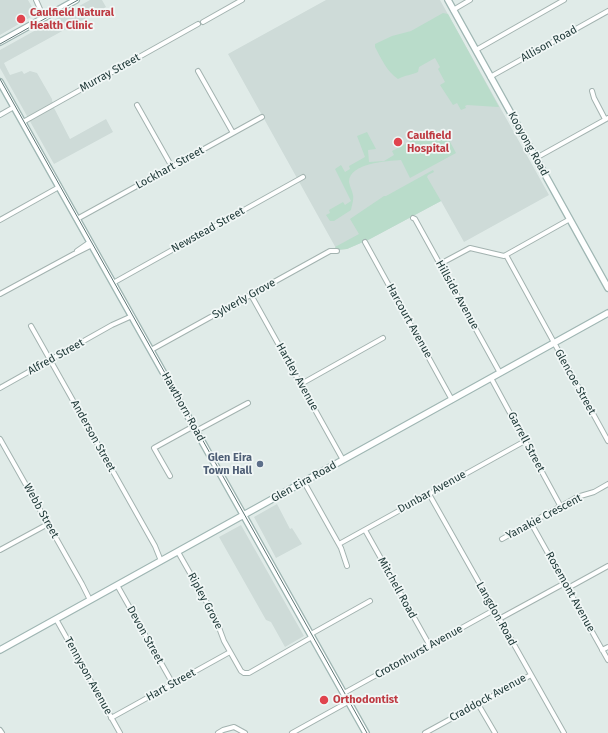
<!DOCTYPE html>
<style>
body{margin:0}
canvas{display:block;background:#e0ebe8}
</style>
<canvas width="608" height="733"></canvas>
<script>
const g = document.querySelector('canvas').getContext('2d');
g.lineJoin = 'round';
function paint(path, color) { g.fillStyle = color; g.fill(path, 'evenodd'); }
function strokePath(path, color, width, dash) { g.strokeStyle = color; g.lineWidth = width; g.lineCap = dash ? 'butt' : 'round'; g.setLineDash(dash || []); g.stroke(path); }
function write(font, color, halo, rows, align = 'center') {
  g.font = font + ' "Fira Sans",sans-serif'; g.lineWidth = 3.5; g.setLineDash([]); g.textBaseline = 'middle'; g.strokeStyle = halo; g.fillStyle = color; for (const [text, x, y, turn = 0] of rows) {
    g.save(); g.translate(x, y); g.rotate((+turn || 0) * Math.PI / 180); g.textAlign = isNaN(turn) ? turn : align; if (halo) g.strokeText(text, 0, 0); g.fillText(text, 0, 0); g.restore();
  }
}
const built = new Path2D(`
 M0 0H28L36 14 0 35Z
 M90 0H102L106 7 4 63 10 75 22 71 24 74 30 71 37 73 52 99 53 106 70 139 106 119 113 132 54 164 0 68V50Z
 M326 0H440L549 195 464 242 441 201 370 239 347 249 337 250 228 54Z
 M277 504 290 529 292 528 302 544 276 558 254 517Z
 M241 525 304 636 285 647 271 622 266 620 219 537Z`);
const green = new Path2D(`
 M443 13 448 14 499 107H498L467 105 465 106 466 108 461 110 457 103 453 105 440 85 445 82 438 69 440 67 435 58 419 67 418 72C412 75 405 75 398 79 387 72 381 58 375 47V44L392 36 411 31Z
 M430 131 446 132 447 136 456 153 410 178 401 160C387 161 349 163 349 182 350 187 352 190 353 195 354 199 352 205 351 210L334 221H330L326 215 330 213 329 210 343 202 345 205 351 201 335 169 341 165 345 172 350 169 349 166 365 157 357 136 367 132 376 149 368 150 369 162 384 161 394 155 392 151Z
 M433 170 434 172 428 175 427 177 441 201 370 239 347 249 337 250 335 247 359 234 350 219 384 196H386Z`);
const street = new Path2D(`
 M36 0 44 18
 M453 10 470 0
 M203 22 242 0
 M476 50 564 0
 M198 71 233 133
 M490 77 608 11
 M592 91 594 98 605 119
 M137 105 172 167
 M0 115 14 107
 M23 122 198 24
 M536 158 608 118
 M413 218 415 219 500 373
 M77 219 262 117
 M0 220 59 187
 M365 242 452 400
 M77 251 90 242
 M506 255 608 441
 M440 264 470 248 504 256 570 219
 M113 283 303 177
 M0 294 74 254 92 245
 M251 295 343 460
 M31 326 155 546 161 561
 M151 350 330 251H337
 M491 378 561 507
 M301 384 383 338
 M0 388 112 325 132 316
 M196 431 248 403
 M0 439 82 584 90 600
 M170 476 154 448 194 426
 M304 482 341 548 347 566
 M429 494 564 733
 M531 523 608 660
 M365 530 430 646
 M502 539 577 497 594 492 608 484
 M339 544 525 441
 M0 550 48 524
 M178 552 215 617 224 641 241 671 244 673H249L312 637
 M117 585 173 684
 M568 588 608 566
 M56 619 120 733
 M499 619 565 583
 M311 634 370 601
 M602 650 608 647
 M344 693 494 610
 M478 704 495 733
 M111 718 230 652
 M0 730 2 733
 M218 733 223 730 234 727 245 733
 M292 733 348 702
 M425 733 531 675`);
const secondary = new Path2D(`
 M448 0 608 288
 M0 42 76 0
 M0 82 366 733
 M0 650 608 313`);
const tram = new Path2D(`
 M0 44 78 0
 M0 79 367 733`);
const markers = [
 [21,19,5,"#e0444e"],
 [398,142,5,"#e0444e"],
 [260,464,4,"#5c6f8a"],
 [324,700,5,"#e0444e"]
];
const healthNames = [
 ["Caulfield Natural",30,13],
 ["Health Clinic",30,26],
 ["Caulfield",407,136],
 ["Hospital",407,149],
 ["Orthodontist",333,700]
];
const streetNames = [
 ["Allison Road",549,44,-29],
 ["Murray Street",110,73,-29],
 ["Kooyong Road",528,144,61],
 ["Lockhart Street",170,168,-29],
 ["Newstead Street",208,230,-29],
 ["Hillside Avenue",457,295,61],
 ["Sylverly Grove",244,299,-29],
 ["Harcourt Avenue",409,321,61],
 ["Alfred Street",56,357,-29],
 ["Hartley Avenue",297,377,61],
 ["Glencoe Street",575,382,61],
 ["Hawthorn Road",183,407,61],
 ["Anderson Street",93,436,61],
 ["Garrell Street",526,442,62],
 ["Glen Eira Road",304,482,-29],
 ["Dunbar Avenue",432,492,-29],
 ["Webb Street",41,511,61],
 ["Yanakie Crescent",544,517,-28],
 ["Mitchell Road",397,588,61],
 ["Rosemont Avenue",570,592,61],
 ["Ripley Grove",205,601,62],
 ["Langdon Road",496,614,61],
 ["Devon Street",145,635,61],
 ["Crotonhurst Avenue",419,652,-29],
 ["Tennyson Avenue",88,676,61],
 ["Hart Street",171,685,-29],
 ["Craddock Avenue",488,698,-29]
];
const serviceNames = [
 ["Glen Eira",252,458],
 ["Town Hall",252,471]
];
paint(built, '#cedbd8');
paint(green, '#b9dcca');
strokePath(street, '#a3b3b0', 6);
strokePath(secondary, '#9fb6b3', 8);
strokePath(street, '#fff', 4);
strokePath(secondary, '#fff', 5.5);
strokePath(tram, '#5c7675', 1);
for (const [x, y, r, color] of markers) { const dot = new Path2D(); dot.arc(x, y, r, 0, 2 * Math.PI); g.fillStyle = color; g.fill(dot); strokePath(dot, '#f1f7f6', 1.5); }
write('bold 11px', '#be3a42', '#f1f7f6', healthNames, 'left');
write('11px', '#213b3a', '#f1f7f6', streetNames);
write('bold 11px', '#4e5e75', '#f1f7f6', serviceNames, 'right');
</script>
